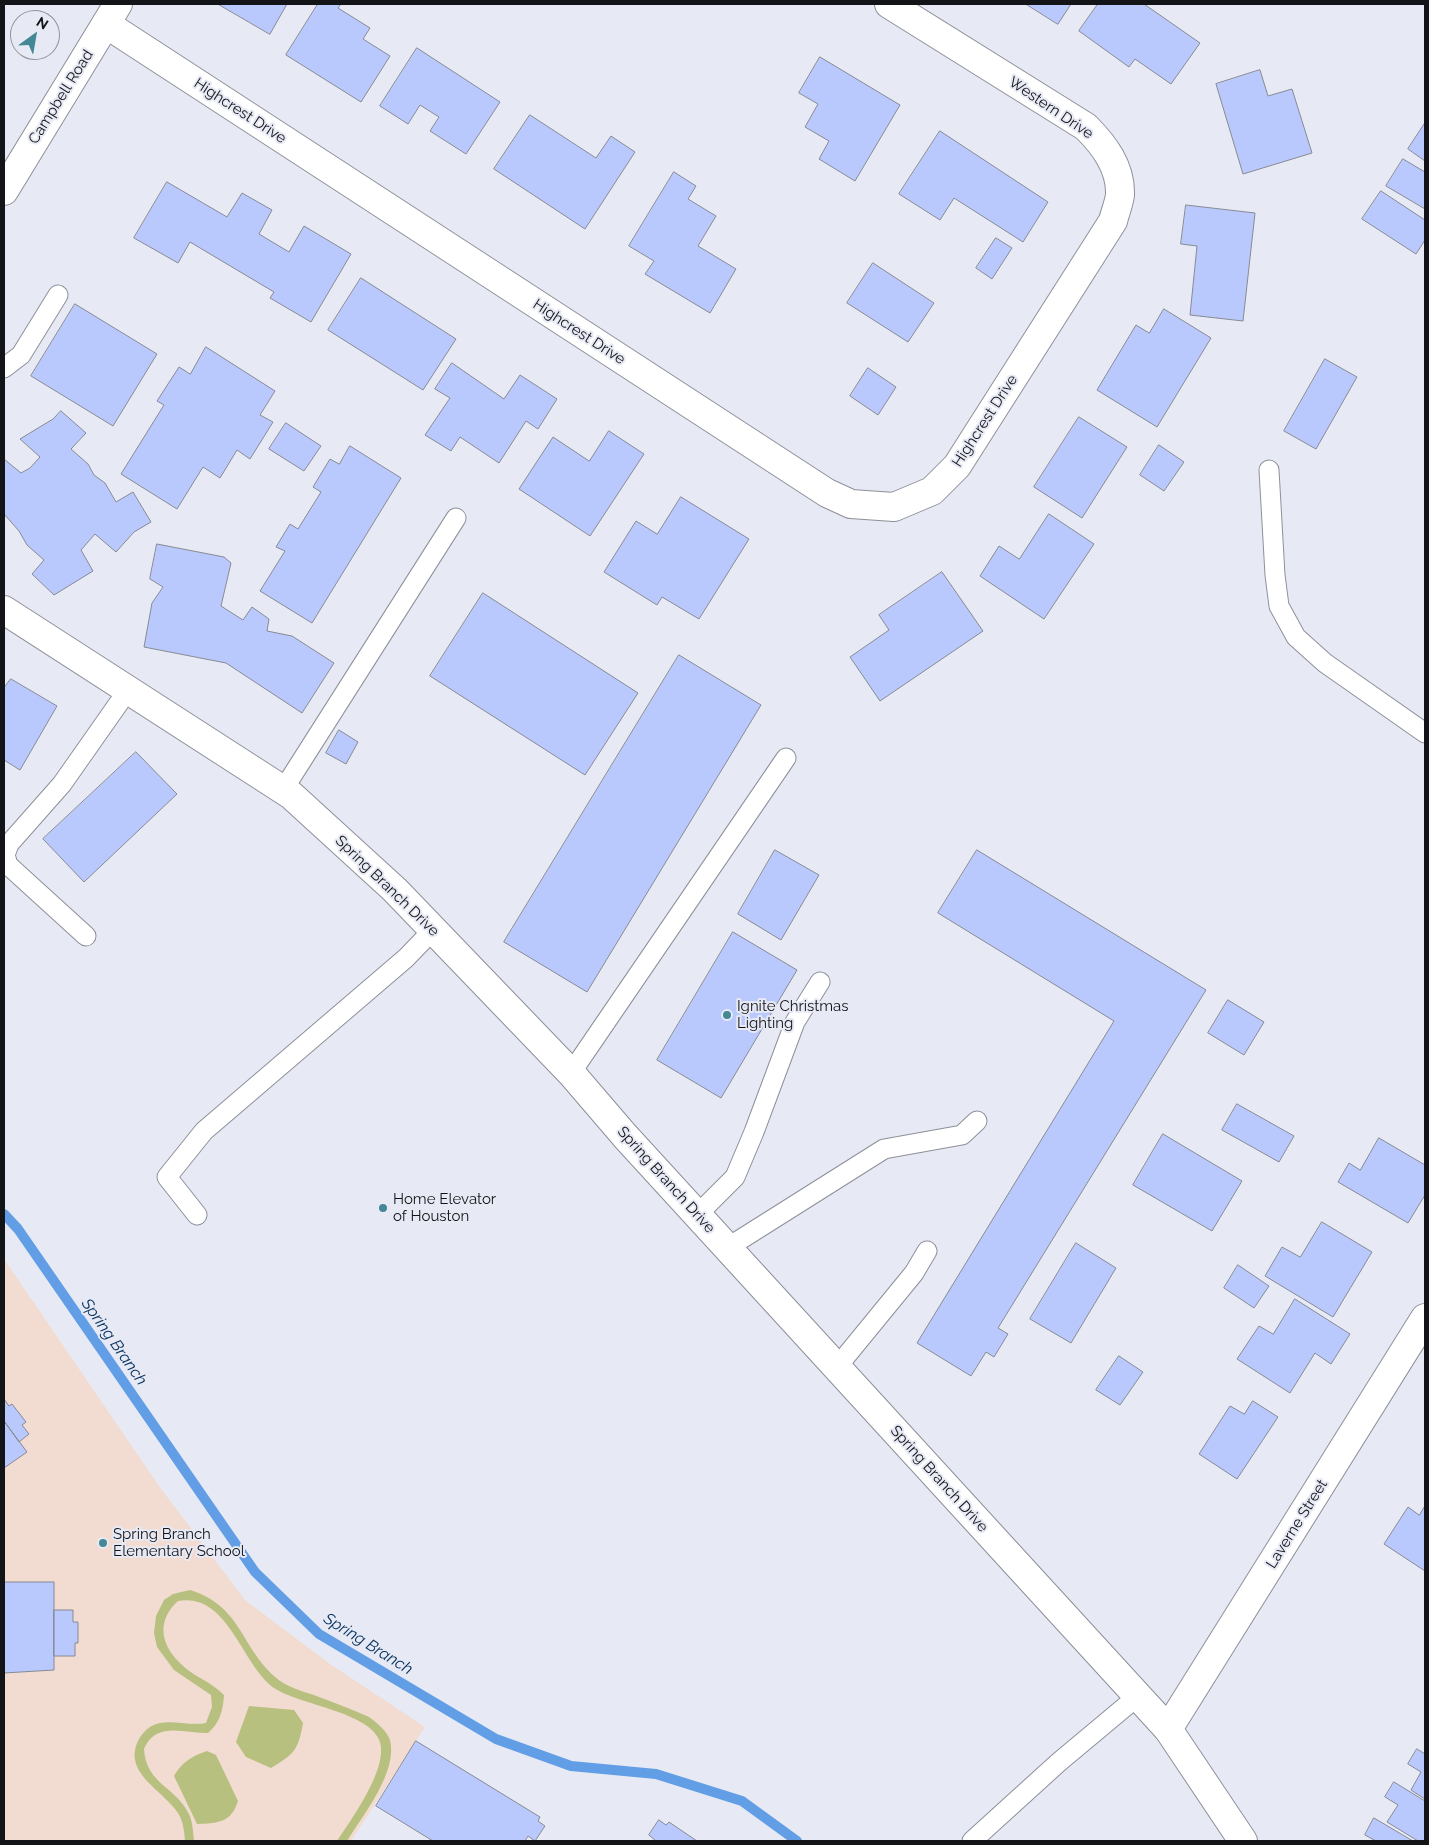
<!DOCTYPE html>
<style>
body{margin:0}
#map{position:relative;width:1429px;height:1845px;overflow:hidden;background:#e7eaf4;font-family:Raleway,sans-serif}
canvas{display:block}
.frame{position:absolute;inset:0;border:5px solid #131418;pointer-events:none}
.north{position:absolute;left:10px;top:10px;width:50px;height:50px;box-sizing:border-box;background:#e7eaf4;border:1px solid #92949c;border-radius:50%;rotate:32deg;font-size:14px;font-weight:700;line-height:20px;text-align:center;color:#131418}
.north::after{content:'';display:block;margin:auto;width:18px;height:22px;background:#438894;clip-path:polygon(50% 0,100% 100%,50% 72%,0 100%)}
</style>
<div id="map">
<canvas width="1429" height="1845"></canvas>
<div class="frame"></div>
<div class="north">N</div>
</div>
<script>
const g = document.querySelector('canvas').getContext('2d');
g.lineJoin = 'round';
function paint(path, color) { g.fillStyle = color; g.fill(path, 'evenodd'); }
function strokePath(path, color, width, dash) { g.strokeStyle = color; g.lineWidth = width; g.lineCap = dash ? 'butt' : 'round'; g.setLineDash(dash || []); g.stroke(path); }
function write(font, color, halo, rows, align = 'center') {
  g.font = font + ' Raleway,sans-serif'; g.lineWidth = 4; g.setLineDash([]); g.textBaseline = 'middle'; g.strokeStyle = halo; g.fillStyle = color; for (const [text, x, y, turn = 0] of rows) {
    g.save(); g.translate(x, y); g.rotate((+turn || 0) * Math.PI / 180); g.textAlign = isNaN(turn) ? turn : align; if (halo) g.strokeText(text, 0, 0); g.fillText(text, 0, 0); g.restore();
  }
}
const education = new Path2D(`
 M4 1259 159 1486 245 1600 330 1664 425 1727 351 1841H4Z`);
const green = new Path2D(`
 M190 1590C241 1606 240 1645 274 1676 286 1688 304 1691 319 1697 336 1703 353 1710 369 1717 377 1723 387 1731 390 1740 398 1772 363 1815 347 1841H337C352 1818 388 1769 380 1742 371 1712 299 1705 274 1688 241 1664 228 1592 178 1601 157 1620 160 1643 179 1662 191 1676 211 1681 224 1695 223 1710 220 1723 208 1733 183 1733 156 1721 144 1749 146 1784 175 1786 189 1814 193 1822 193 1833 194 1841H185C184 1829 183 1818 175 1809 159 1788 122 1771 139 1739 144 1731 150 1725 160 1723 174 1720 190 1726 206 1723L212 1707 211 1695 174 1670 157 1647 154 1633 156 1616 164 1600 173 1594Z
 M249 1706 294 1710 303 1723C298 1751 294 1754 271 1768L246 1757 236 1742Z
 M207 1751 216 1755 238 1801C231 1823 218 1823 197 1824L174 1776C182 1762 192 1756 207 1751Z`);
const stream = new Path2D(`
 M4 1214 18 1229 255 1572 319 1634 496 1739 571 1766 656 1774 742 1801 797 1841`);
const building = new Path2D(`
 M218 4H287L270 34Z
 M318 4H341L338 8 370 28 363 39 390 56 361 102 286 55Z
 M1026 4H1071L1058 24Z
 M1098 4H1144L1200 43 1171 84 1135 59 1129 67 1079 31Z
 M417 48 500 102 466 154 430 131 439 117 420 105 408 124 380 106Z
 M820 57 900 105 855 181 819 159 829 141 805 127 818 104 799 93Z
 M1260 70 1268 96 1292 89 1312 153 1243 174 1216 84Z
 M530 115 596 158 611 136 635 152 585 229 494 169Z
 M1425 123V161L1408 149Z
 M940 131 1048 202 1023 242 954 198 940 220 899 194Z
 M1403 159 1425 172V209L1386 186Z
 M674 172 696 186 688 199 716 216 698 246 736 269 710 313 645 274 654 261 629 246Z
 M167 182 227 217 242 193 272 210 259 234 289 252 304 226 351 254 311 322 270 298 274 292 190 242 178 263 134 238Z
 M1381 191 1425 220V240L1416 254 1362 219Z
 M1186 205 1255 213 1243 321 1190 315 1197 246 1181 244Z
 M996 238 1012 248 992 279 976 268Z
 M873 263 934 303 908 342 847 303Z
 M361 278 456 339 423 390 328 330Z
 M75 304 157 354 113 426 31 376Z
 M1164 309 1211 338 1157 427 1097 390 1136 325 1149 333Z
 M206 347 275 391 260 415 273 422 250 459 237 450 220 478 203 467 177 509 121 474 164 405 157 401 179 367 190 374Z
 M1325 359 1357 377 1316 449 1284 431Z
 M452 363 504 399 520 375 557 399 538 429 526 421 499 463 460 437 451 451 425 435 450 398 435 389Z
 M868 368 896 387 878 415 850 396Z
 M61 411 86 433 71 449 88 464 94 475 105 483 116 502 133 492 151 522 134 532 116 552 95 534 81 550 93 571 54 595 32 574 44 560 27 545 19 531 4 514V459L21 473 30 468 40 457 20 439 53 419Z
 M1079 417 1127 447 1082 518 1034 487Z
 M286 423 321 446 304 471 269 449Z
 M609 431 644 454 590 536 519 489 553 437 589 461Z
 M1159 445 1184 462 1164 491 1140 475Z
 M350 446 401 478 312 623 260 591 285 551 276 547 290 524 298 529 321 492 313 487 330 459 339 464Z
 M681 497 749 539 699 619 662 597 657 605 604 572 636 521 657 534Z
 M1049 514 1094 544 1044 619 980 576 999 546 1019 559Z
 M157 544 224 557 231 563 221 606 243 620 252 607 269 619 267 631 292 636 334 663 302 713 226 663 144 647 152 603 163 587 150 579Z
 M942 572 983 631 880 701 850 657 889 630 879 615Z
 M483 593 638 693 585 775 430 676Z
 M679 655 761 705 587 992 504 942Z
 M11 679 57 706 20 770 4 760V688Z
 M339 730 358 742 346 764 326 753Z
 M136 752 177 794 84 882 43 839Z
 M775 850 819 875 781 940 738 914Z
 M977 850 1206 990 998 1328 1008 1334 994 1357 986 1352 971 1376 917 1343 1114 1021 938 913Z
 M733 932 797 970 721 1098 657 1060Z
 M1228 1000 1264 1022 1244 1055 1208 1033Z
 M1237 1104 1294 1136 1279 1162 1222 1130Z
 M1163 1134 1242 1181 1212 1231 1133 1185Z
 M1379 1138 1425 1165V1195L1408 1223 1338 1182 1349 1163 1360 1170Z
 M1322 1222 1372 1252 1333 1317 1265 1276 1282 1247 1300 1257Z
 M1076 1243 1116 1268 1071 1343 1030 1319Z
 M1238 1265 1269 1286 1254 1308 1224 1288Z
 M1295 1299 1350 1334 1331 1364 1315 1353 1290 1393 1237 1359 1259 1326 1273 1334Z
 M1119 1356 1143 1372 1120 1405 1096 1390Z
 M4 1399 9 1406 12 1404 26 1422 22 1425 29 1434 19 1442 4 1421Z
 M1253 1401 1278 1417 1237 1479 1199 1454 1230 1406 1244 1414Z
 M4 1421 27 1452 4 1468Z
 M1425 1506V1571L1384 1544 1408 1507 1419 1515Z
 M4 1582H54V1670L4 1673Z
 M54 1610H73V1622H78V1643H75V1656H54Z
 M416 1741 540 1817 538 1821 545 1826 535 1841 528 1836 525 1841H433L376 1806Z
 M1417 1749 1425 1754V1799L1411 1790 1421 1772 1408 1764Z
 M1394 1782 1425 1801V1841H1418L1387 1822 1398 1805 1385 1797Z
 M1374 1818 1413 1841H1376L1365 1835Z
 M659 1820 666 1825 669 1822 697 1841H656L649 1835Z`);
const service = new Path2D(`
 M4 368 21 355 58 295
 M1269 470 1275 575 1279 606 1296 637 1325 663 1425 733
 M283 790 456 518
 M86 936 8 865 5 855 9 844 62 784 128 690
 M571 1073 786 758
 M197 1215 167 1177 204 1131 406 958 433 930
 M697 1215 735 1177 754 1132 795 1022 820 982
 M727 1248 884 1149 962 1135 977 1121
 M837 1367 914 1273 927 1251
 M972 1841 1059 1762 1138 1696`);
const minor = new Path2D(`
 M106 24 827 493 851 504 894 507 932 491 957 466 1113 221C1115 213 1119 203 1120 195 1121 167 1104 145 1086 127L889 4
 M1168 1729 1425 1318`);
const tertiary = new Path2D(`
 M4 191 118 4
 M4 610 291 795 395 890 571 1073 625 1136 1168 1729 1243 1841`);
const markers = [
 [727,1015,5,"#438894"],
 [383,1208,5,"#438894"],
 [103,1543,5,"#438894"]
];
const streetNames = [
 ["Campbell Road",61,97,-58],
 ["Western Drive",1051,108,34],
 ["Highcrest Drive",240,111,33],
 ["Highcrest Drive",579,332,33],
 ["Highcrest Drive",985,421,-57],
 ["Spring Branch Drive",387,886,44],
 ["Spring Branch Drive",666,1180,48],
 ["Spring Branch Drive",939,1479,48],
 ["Laverne Street",1297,1524,-58]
];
const poiNames = [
 ["Ignite Christmas",737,1006],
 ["Lighting",737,1023],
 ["Home Elevator",393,1199],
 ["of Houston",393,1216],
 ["Spring Branch",113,1534],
 ["Elementary School",113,1551]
];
const waterNames = [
 ["Spring Branch",114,1342,55],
 ["Spring Branch",368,1644,32]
];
paint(education, '#f2dbd0');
paint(green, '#b7c07f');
strokePath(stream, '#629ee6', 10);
paint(building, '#bac9fd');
strokePath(building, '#878a93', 1);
strokePath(service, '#8d9099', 21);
strokePath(minor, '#8d9099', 30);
strokePath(tertiary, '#8d9099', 30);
strokePath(service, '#fff', 19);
strokePath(minor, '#fff', 28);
strokePath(tertiary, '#fff', 28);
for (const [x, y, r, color] of markers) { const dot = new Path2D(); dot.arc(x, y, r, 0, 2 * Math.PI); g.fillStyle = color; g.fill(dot); strokePath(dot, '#e7eaf4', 2); }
write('15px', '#131418', '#e7eaf4', streetNames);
write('15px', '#131418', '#e7eaf4', poiNames, 'left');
write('italic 16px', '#093462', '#e7eaf4', waterNames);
</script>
